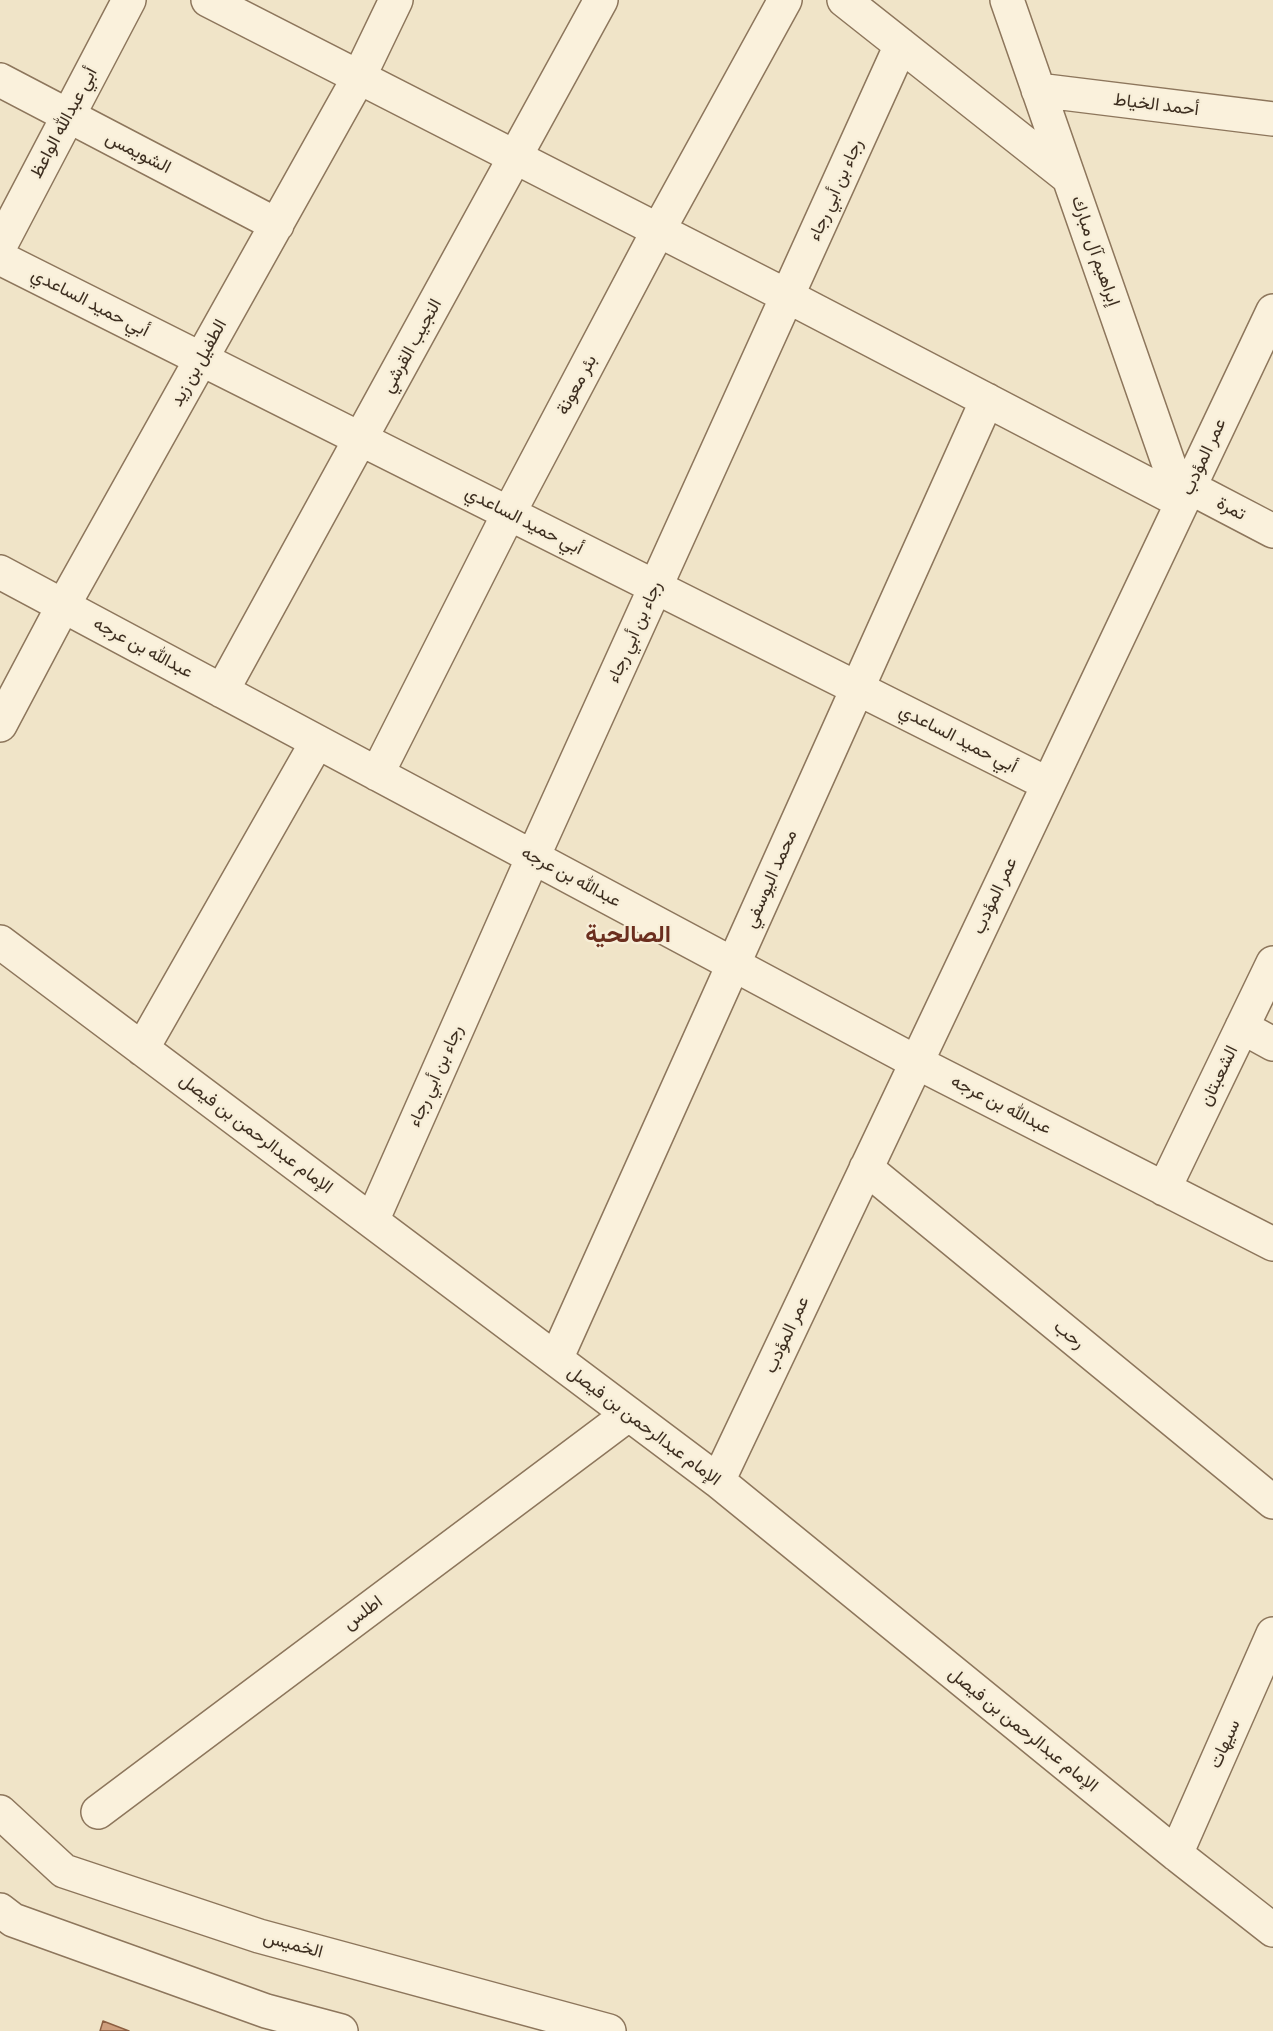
<!DOCTYPE html>
<meta charset="utf-8">
<style>
body{margin:0}
canvas{display:block;background:#f0e4c8}
</style>
<canvas width="1273" height="2031"></canvas>
<script>
const g = document.querySelector('canvas').getContext('2d');
g.lineJoin = 'round';
function paint(path, color) { g.fillStyle = color; g.fill(path, 'evenodd'); }
function strokePath(path, color, width, dash) { g.strokeStyle = color; g.lineWidth = width; g.lineCap = dash ? 'butt' : 'round'; g.setLineDash(dash || []); g.stroke(path); }
function write(font, color, halo, rows, align = 'center') {
  g.font = font + ' Bitter,Vazirmatn,serif'; g.lineWidth = 4.5; g.setLineDash([]); g.textBaseline = 'middle'; g.strokeStyle = halo; g.fillStyle = color; for (const [text, x, y, turn = 0] of rows) {
    g.save(); g.translate(x, y); g.rotate((+turn || 0) * Math.PI / 180); g.textAlign = isNaN(turn) ? turn : align; if (halo) g.strokeText(text, 0, 0); g.fillText(text, 0, 0); g.restore();
  }
}
const building = new Path2D(`
 M103 2021 129 2031H100Z`);
const minor = new Path2D(`
 M208 0 787 296 1182 502
 M844 0 1069 178
 M1007 0 1182 502
 M0 80 277 225
 M1038 90 1273 119
 M0 246 129 0
 M0 258 1048 784
 M1189 487 1273 531
 M0 572 916 1062 1273 1244
 M222 691 601 0
 M0 725 63 606 359 77 396 0
 M377 774 509 513 658 231 785 0
 M0 942 718 1481 1176 1854 1273 1930
 M1242 1027 1273 1044
 M142 1049 317 742
 M866 1168 1273 1502
 M1164 1189 1273 963
 M372 1221 533 857 901 45
 M556 1359 987 400
 M718 1481 1273 311
 M0 1812 64 1871 259 1936 609 2031
 M98 1812 629 1414
 M1176 1854 1273 1634
 M0 1910 13 1920 266 2011 341 2031`);
const streetNames = [
 ["أحمد الخياط",1156,105,7],
 ["أبي عبدالله الواعظ",64,123,-62],
 ["الشويمس",138,153,27],
 ["رجاء بن أبي رجاء",836,190,-66],
 ["إبراهيم آل مبارك",1095,251,71],
 ["أبي حميد الساعدي",90,303,27],
 ["النجيب القرشي",412,346,-61],
 ["الطفيل بن زيد",199,363,-61],
 ["بئر معونة",577,385,-62],
 ["عمر المؤدب",1204,457,-65],
 ["تمرة",1231,509,28],
 ["أبي حميد الساعدي",524,521,27],
 ["رجاء بن أبي رجاء",635,632,-66],
 ["عبدالله بن عرجه",143,648,28],
 ["أبي حميد الساعدي",958,739,27],
 ["عبدالله بن عرجه",571,877,28],
 ["محمد اليوسفي",771,879,-66],
 ["عمر المؤدب",995,896,-65],
 ["رجاء بن أبي رجاء",436,1076,-66],
 ["الشعبتان",1219,1076,-64],
 ["عبدالله بن عرجه",1001,1105,27],
 ["الإمام عبدالرحمن بن فيصل",256,1134,37],
 ["عمر المؤدب",787,1335,-65],
 ["رحب",1069,1335,39],
 ["الإمام عبدالرحمن بن فيصل",644,1426,37],
 ["اطلس",363,1613,-37],
 ["الإمام عبدالرحمن بن فيصل",1023,1730,39],
 ["سيهات",1225,1744,-66],
 ["الخميس",293,1945,15]
];
const districtNames = [
 ["الصالحية",628,935]
];
paint(building, '#cf9f7d');
strokePath(building, '#8d5f41', 1.5);
strokePath(minor, '#8d765c', 36);
strokePath(minor, '#faf1dc', 33);
write('18px', '#3d2e20', '#f7eed8', streetNames);
write('bold 24px', '#6b2e1e', '#f7eed8', districtNames);
</script>
